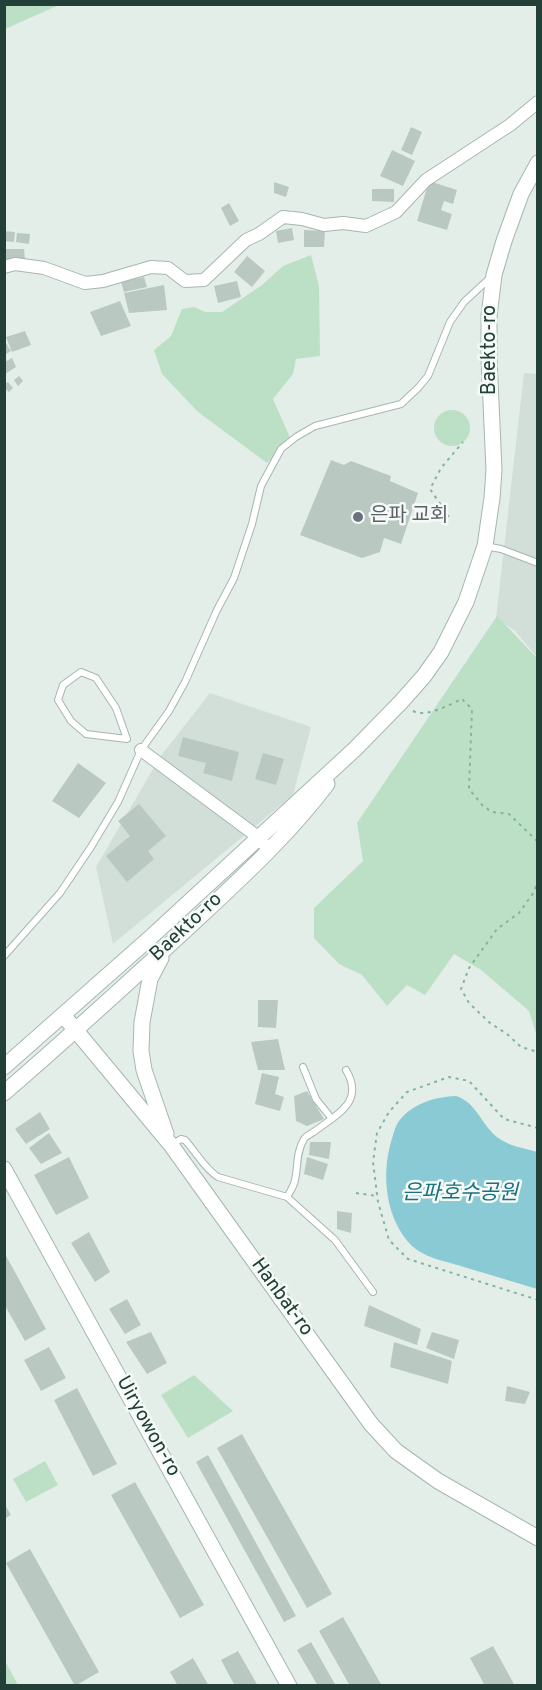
<!DOCTYPE html>
<meta charset="utf-8">
<style>
body{margin:0}
#map{position:relative;width:542px;height:1690px;overflow:hidden;background:#e4eee9;font-family:Overpass,sans-serif}
canvas{display:block}
.frame{position:absolute;inset:0;border:6px solid #224038;pointer-events:none}
</style>
<div id="map">
<canvas width="542" height="1690"></canvas>
<div class="frame"></div>
</div>
<script>
const g = document.querySelector('canvas').getContext('2d');
g.lineJoin = 'round';
function paint(path, color) { g.fillStyle = color; g.fill(path, 'evenodd'); }
function strokePath(path, color, width, dash) { g.strokeStyle = color; g.lineWidth = width; g.lineCap = dash ? 'butt' : 'round'; g.setLineDash(dash || []); g.stroke(path); }
function write(font, color, halo, rows, align = 'center') {
  g.font = font + ' Overpass,"Noto Sans KR",sans-serif'; g.lineWidth = 5; g.setLineDash([]); g.textBaseline = 'middle'; g.strokeStyle = halo; g.fillStyle = color; for (const [text, x, y, turn = 0] of rows) {
    g.save(); g.translate(x, y); g.rotate((+turn || 0) * Math.PI / 180); g.textAlign = isNaN(turn) ? turn : align; if (halo) g.strokeText(text, 0, 0); g.fillText(text, 0, 0); g.restore();
  }
}
const built = new Path2D(`
 M524 373 537 374V657L515 631 496 618Z
 M210 693 311 727 293 795 113 944 96 867 160 757Z`);
const green = new Path2D(`
 M5 4H59V5L5 29Z
 M311 255 319 286 320 356 296 359 293 374 273 399 292 442 267 463 198 412 162 374 154 350 171 336 182 309 194 307 205 312H222L262 285 283 266Z
 M434 428a18 18 0 1 1 36 0a18 18 0 1 1-36 0Z
 M497 616 537 658V1037L529 1011 481 970 454 954 425 995 407 985 387 1006 362 975 339 964 314 938V908L363 861 357 823Z
 M194 1375 233 1411 188 1438 161 1395Z
 M45 1461 58 1485 26 1502 13 1479Z
 M5 1661 18 1685H5Z`);
const water = new Path2D(`
 M456 1096C476 1102 481 1124 497 1137 508 1146 524 1148 537 1152V1289C514 1282 491 1275 467 1268 450 1262 426 1259 412 1246 386 1220 381 1176 391 1142 393 1136 395 1126 399 1121 413 1103 435 1097 456 1096Z`);
const building = new Path2D(`
 M411 127 422 132 412 155 401 150Z
 M392 150 415 161 403 186 380 176Z
 M429 181 457 190 453 204 444 201 441 210 452 214 447 230 417 221Z
 M274 182 289 187 286 197 274 193Z
 M372 189H394V202L372 201Z
 M229 203 239 221 230 226 221 208Z
 M292 228 294 240 278 243 276 231Z
 M304 230 325 231 324 247H304Z
 M4 231 15 232 14 242 4 241Z
 M17 233 30 234 29 244 16 242Z
 M5 249H24L25 260 6 261Z
 M247 256 265 271 252 287 234 272Z
 M144 277 147 287 124 292 121 282Z
 M237 281 241 297 218 303 214 286Z
 M164 285 167 310 129 313 124 293Z
 M120 301 131 326 101 336 90 312Z
 M25 331 31 345 12 352 6 337Z
 M4 340 11 351 4 355Z
 M12 358 16 367 5 374V362Z
 M19 376 23 381 18 386 14 380Z
 M8 382 13 388 9 392 4 388V385Z
 M331 460 344 465 351 461 391 476 390 481 418 493 401 544 384 538 380 552 362 558 300 535Z
 M183 737 239 752 232 781 203 773 206 763 178 756Z
 M263 753 284 759 276 785 255 779Z
 M78 763 106 783 79 818 52 801Z
 M139 804 166 836 148 851 154 859 127 882 106 856 130 836 118 821Z
 M258 1000H278L276 1028 258 1027Z
 M278 1039 285 1070H258L251 1042Z
 M262 1073 279 1077 275 1094 284 1097 280 1111 255 1104Z
 M307 1091 324 1119 307 1126 296 1121 294 1096Z
 M40 1112 50 1129 26 1144 15 1129Z
 M49 1133 62 1153 41 1164 29 1148Z
 M310 1142H331L329 1159 309 1155Z
 M69 1157 89 1198 56 1215 34 1175Z
 M307 1157 328 1164 323 1180 304 1174Z
 M337 1211 352 1213 351 1233 337 1229Z
 M89 1232 110 1272 95 1282 71 1243Z
 M4 1252 46 1329 25 1341 4 1304Z
 M127 1299 141 1325 125 1334 109 1309Z
 M369 1305 421 1329 417 1345 364 1326Z
 M151 1332 167 1363 147 1374 126 1342Z
 M432 1332 459 1340 454 1359 426 1348Z
 M394 1342 452 1361 448 1384 390 1367Z
 M49 1347 66 1378 41 1391 24 1360Z
 M507 1386 530 1392 525 1404 505 1401Z
 M77 1388 117 1464 93 1476 54 1400Z
 M242 1434 332 1594 307 1608 217 1448Z
 M208 1455 296 1616 284 1622 196 1462Z
 M135 1482 204 1605 180 1618 111 1495Z
 M4 1503 11 1515 4 1519Z
 M30 1549 99 1672 75 1686 6 1563Z
 M343 1617 382 1686H350L319 1631Z
 M311 1642 336 1686H318L297 1650Z
 M493 1646 515 1686H485L470 1658Z
 M238 1651 258 1686H235L221 1660Z
 M193 1658 209 1686H178L170 1672Z`);
const path = new Path2D(`
 M449 517 430 489 441 468 463 442
 M413 711C427 718 448 705 462 699L472 709 469 789 483 806 492 812 509 814 538 842
 M538 879 534 892 519 913 497 929 469 968 461 989 469 1003 490 1023 507 1034 521 1047 538 1052
 M538 1128 504 1119 469 1081 449 1077 407 1092 389 1112 377 1133 373 1162 378 1202 389 1240 408 1259 538 1300
 M356 1193 377 1196`);
const service = new Path2D(`
 M485 546 501 549 538 563
 M81 672 96 678 116 708 127 739 86 734 71 721 58 700 63 685Z
 M4 956 60 893 91 847 118 802 141 750 169 711 185 682 217 610 234 578 252 524 261 486 281 449 296 437 315 426 401 404 418 388 428 376 450 322 464 302 491 277
 M303 1067 316 1099 332 1119
 M171 1145 181 1139 185 1140C196 1152 205 1169 218 1177L287 1197 335 1240 373 1292
 M287 1197C290 1192 294 1186 295 1180 298 1167 296 1152 304 1139 307 1135 311 1134 315 1131 337 1114 365 1102 346 1070`);
const minor = new Path2D(`
 M4 267 15 264 44 268 85 283 103 281 151 267 168 268 185 281 204 280 246 240 259 234 283 217 302 219 324 225 343 223 366 226 396 212 426 180 510 125 538 102
 M141 750 258 837 264 844`);
const tertiary = new Path2D(`
 M161 958 150 979 142 1022 141 1051 144 1070 166 1134
 M63 1015 171 1145 371 1424 396 1451 438 1481 538 1538
 M4 1067 151 937 355 749 401 702 424 676 441 652 466 602 485 546 492 498 494 470 489 358V316L494 275 504 241 521 194 538 163
 M4 1093C68 1038 129 982 191 925 238 881 288 836 327 784
 M4 1169 289 1686`);
const markers = [
 [358,517,6,"#6b7280"]
];
const streetNames = [
 ["Baekto-ro",491,350,-90],
 ["Baekto-ro",187,928,-43],
 ["Hanbat-ro",281,1298,54],
 ["Uiryowon-ro",147,1427,61]
];
const worshipNames = [
 ["은파 교회",370,517]
];
const waterNames = [
 ["은파호수공원",460,1195]
];
paint(built, '#d2ded8');
paint(green, '#bce0c5');
paint(water, '#8acad4');
paint(building, '#b9c9c2');
strokePath(service, '#a6b6b0', 8);
strokePath(minor, '#a6b6b0', 14);
strokePath(tertiary, '#a6b6b0', 17);
strokePath(path, '#83b3a3', 2, [3, 4.5]);
strokePath(service, '#fff', 6);
strokePath(minor, '#fff', 12);
strokePath(tertiary, '#fff', 15);
for (const [x, y, r, color] of markers) { const dot = new Path2D(); dot.arc(x, y, r, 0, 2 * Math.PI); g.fillStyle = color; g.fill(dot); strokePath(dot, '#f5faf7', 2); }
write('20px', '#224038', '#f5faf7', streetNames);
write('20px', '#5b616d', '#f5faf7', worshipNames, 'left');
write('italic 21px', '#1a707f', '#f5faf7', waterNames);
</script>
